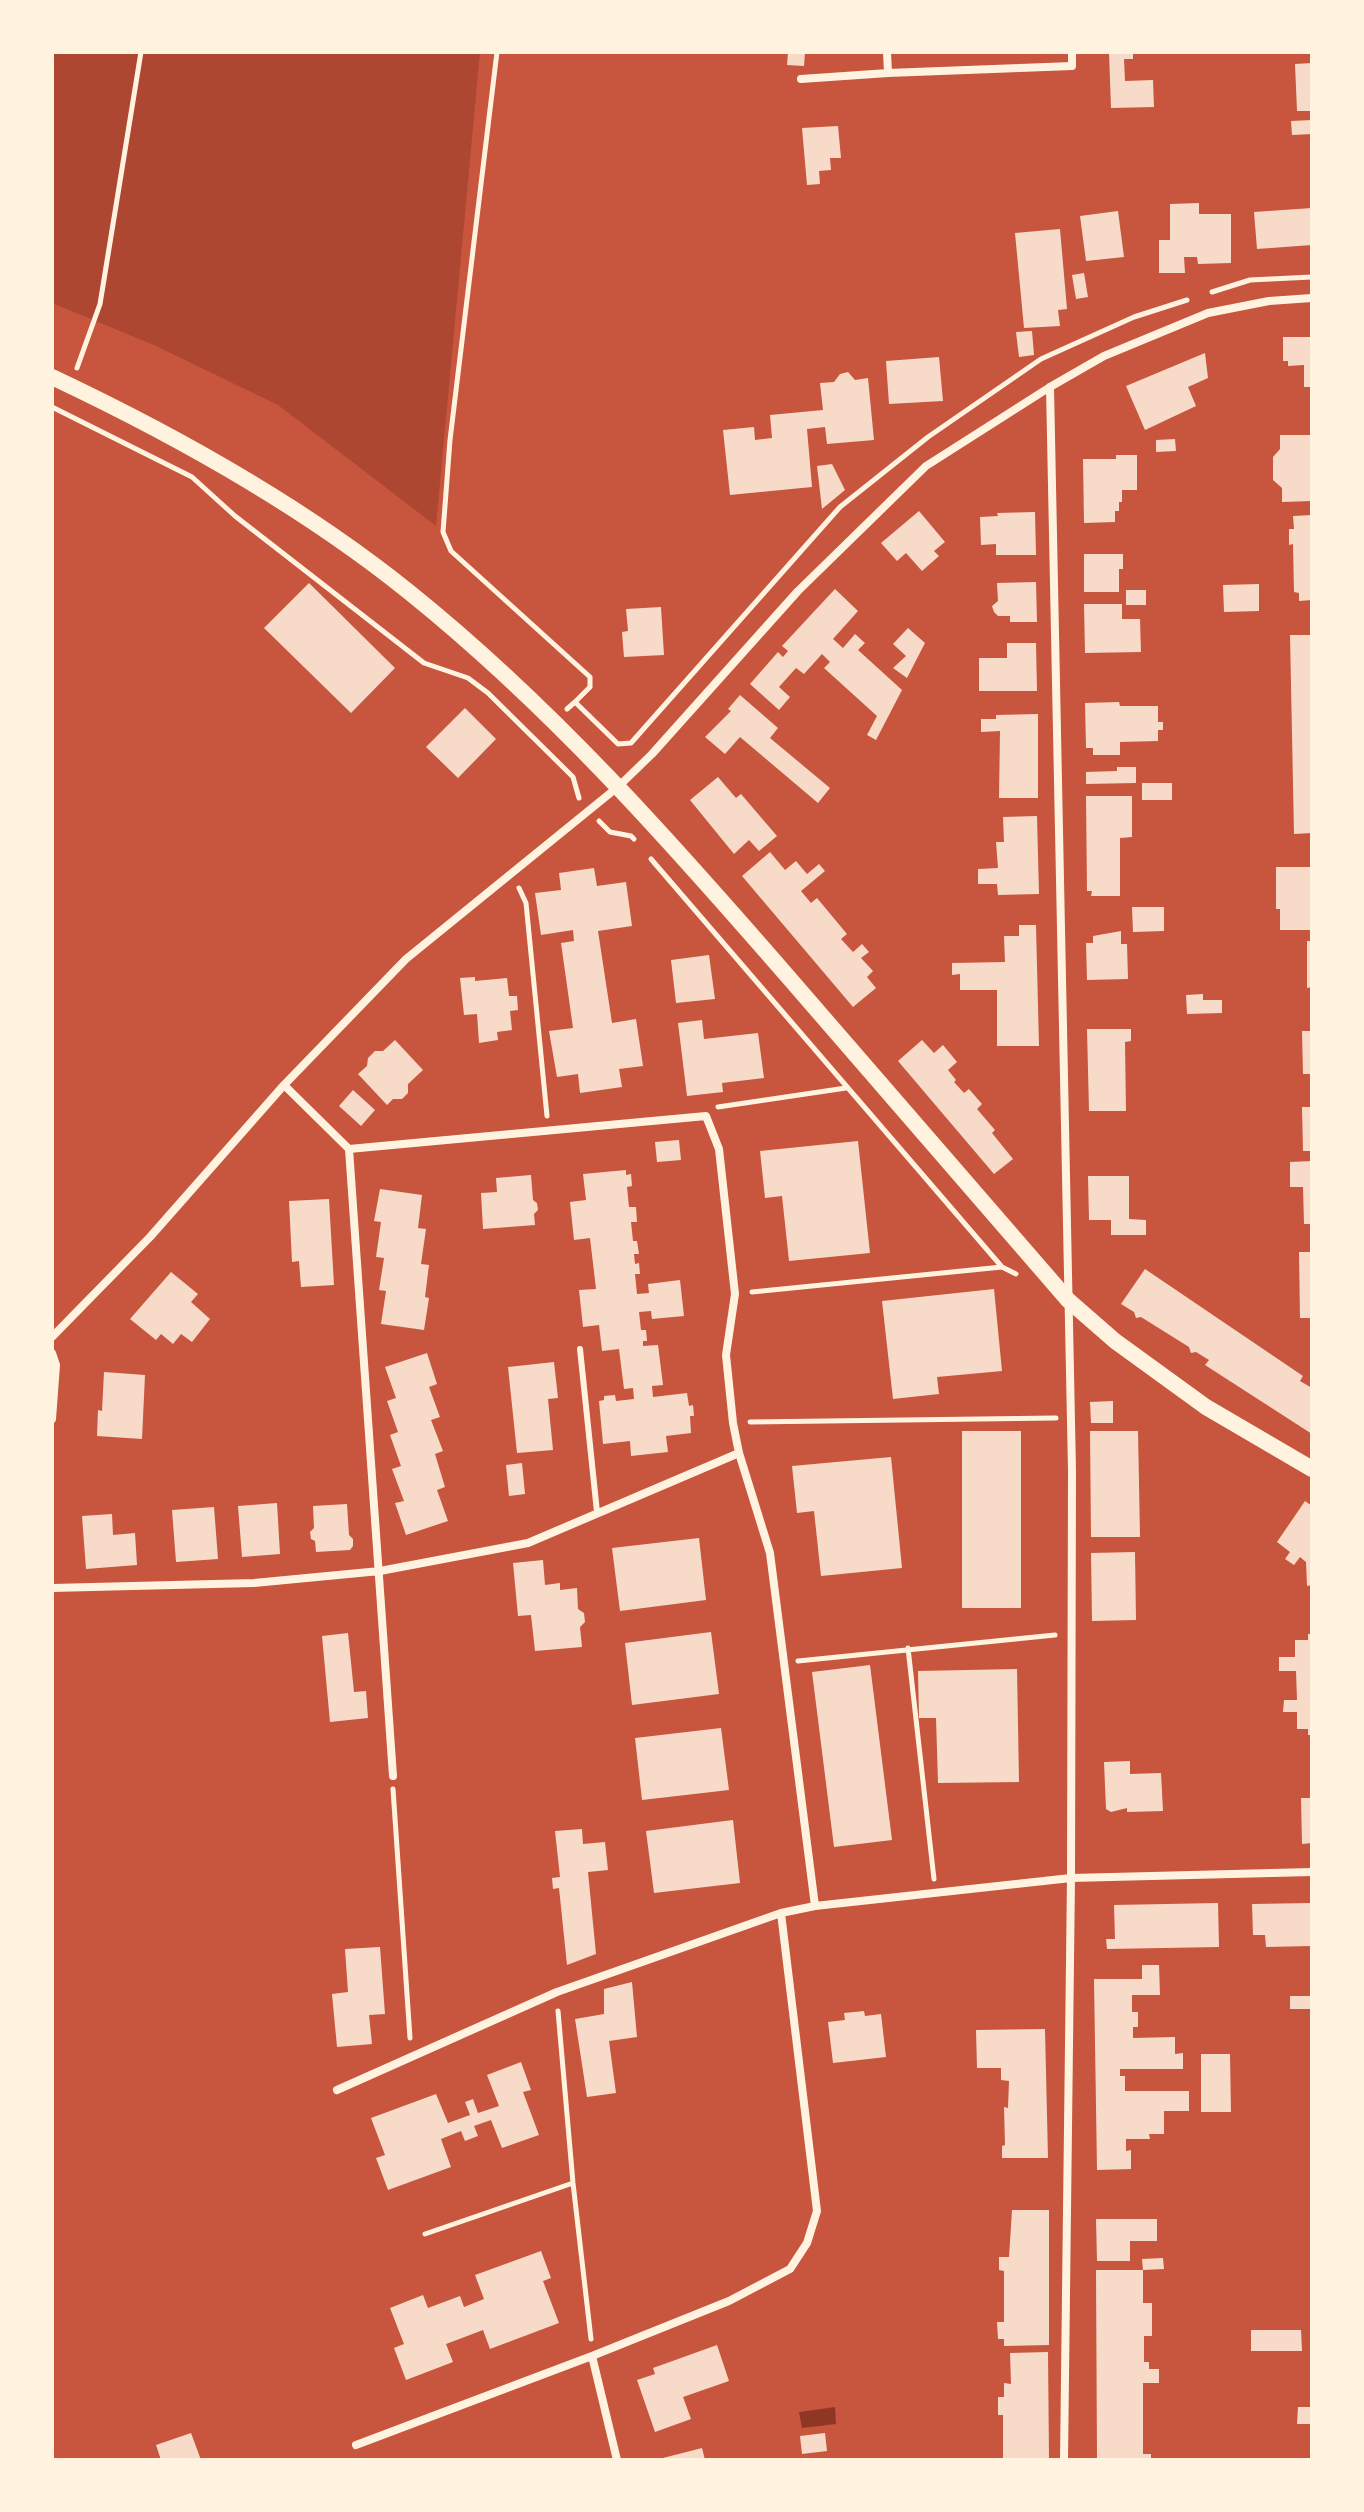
<!DOCTYPE html>
<style>
body{margin:0}
#map{position:relative;width:1364px;height:2512px;overflow:hidden;background:#c8553d;font-family:"PT Serif",serif}
canvas{display:block}
.frame{position:absolute;inset:0;border:54px solid #fff3e0;pointer-events:none}
</style>
<div id="map">
<canvas width="1364" height="2512"></canvas>
<div class="frame"></div>
</div>
<script>
const g = document.querySelector('canvas').getContext('2d');
g.lineJoin = 'round';
function paint(path, color) { g.fillStyle = color; g.fill(path, 'evenodd'); }
function strokePath(path, color, width, dash) { g.strokeStyle = color; g.lineWidth = width; g.lineCap = dash ? 'butt' : 'round'; g.setLineDash(dash || []); g.stroke(path); }
const green = new Path2D(`
 M52 52H480L436 526 278 405 156 346 52 303Z`);
const water = new Path2D(`
 M835 2407 836 2424 802 2428 799 2412Z`);
const building = new Path2D(`
 M788 52H805L804 66 787 65Z
 M1109 52H1133V59H1124L1125 81 1153 80 1154 107 1111 108Z
 M1312 63V111H1297L1295 64Z
 M1312 120V134L1292 135 1291 121Z
 M838 126 841 158H830L831 170 819 171 820 184 807 185 802 128Z
 M1199 203V214H1231V263L1198 264 1197 257H1184L1185 273H1159V240H1170V204Z
 M1312 208V245L1257 249 1254 212Z
 M1118 211 1124 257 1086 261 1080 216Z
 M1060 229 1067 309 1058 310 1060 326 1024 328 1015 233Z
 M1084 273 1088 297 1076 299 1072 275Z
 M1032 331 1034 355 1019 357 1016 332Z
 M1283 337H1312V387H1304V365L1288 366V361H1283Z
 M1205 353 1208 378 1188 387 1196 406 1145 430 1126 386Z
 M939 357 943 401 889 404 886 361Z
 M848 372 855 380 868 378 874 440 827 444 825 427 807 429 812 487 730 495 723 430 754 427 755 440 772 438 770 415 823 410 820 383 834 382 840 374Z
 M1280 435H1312V501L1282 502V488L1273 480V457L1280 449Z
 M1175 439 1176 451 1156 452V440Z
 M1116 455H1137V490H1122V502H1119V511H1115V522L1084 523 1083 459H1116Z
 M832 464 845 490 822 509 817 466Z
 M919 511 945 542 934 551 939 556 922 571 906 553 897 561 881 543Z
 M1035 512 1036 555H996V544L981 545 980 517 998 516 997 513Z
 M1312 515V600L1299 601V593L1294 592 1293 544 1289 545V529H1294L1293 516Z
 M1084 554H1123V569H1119V592H1084Z
 M1036 582 1037 622H1010V616H998L994 612 992 606 998 601 997 583Z
 M309 583 395 668 351 713 264 628Z
 M1259 584V611L1224 612 1223 585Z
 M835 589 858 611 833 639 843 648 855 634 865 643 858 650 902 690 876 740 867 735 877 716 824 668 830 662 822 654 804 674 796 668 779 687 790 697 779 710 750 684 778 652 783 657 788 651 782 646Z
 M1126 590H1146V605H1126Z
 M1084 604H1122V619H1140L1141 652 1085 653Z
 M661 607 664 655 624 657 622 632 628 631 626 609Z
 M908 628 925 643 907 678 893 668 906 656 893 644Z
 M1290 635H1312V833L1294 834Z
 M1007 643H1036L1037 691H979V658H1007Z
 M740 695 778 728 770 738 830 788 818 803 740 737 725 754 705 737 731 711 728 709Z
 M1119 702 1120 706H1158V722H1163V730H1158V741L1120 742V755H1093V748H1086L1085 703Z
 M465 708 496 739 458 778 426 747Z
 M1038 714V798H999L1000 731 981 732V719H996V715Z
 M1117 767H1136V783L1086 784V772L1117 771Z
 M718 777 736 798 741 794 777 836 759 851 749 840 734 854 690 800Z
 M1142 783H1172V800H1142Z
 M1086 796H1132V837L1120 838V896H1091L1092 891H1087Z
 M1037 816 1039 894 998 895 997 884H978V869L998 868 996 842H1004L1003 817Z
 M770 852 785 870 796 861 807 874 819 864 825 871 801 891 811 903 817 898 847 934 841 939 853 952 862 944 869 952 861 958 873 971 867 977 876 988 853 1007 742 876Z
 M1276 867H1312V930H1280V909H1276Z
 M594 868 597 886 626 882 632 926 598 931 612 1023 636 1019 643 1066 619 1069 622 1087 580 1093 578 1074 557 1077 549 1031 573 1028 561 943 574 941 573 930 541 935 535 893 561 890 559 873Z
 M1132 907H1164V931L1133 932Z
 M1019 925H1036L1039 1046H997V990H960V974L952 975V963L1005 962 1004 936H1019Z
 M1121 931V944H1127L1128 979 1087 980 1086 943H1093V936Z
 M1307 941H1312V987L1307 988Z
 M709 955 715 999 676 1003 671 960Z
 M475 977V981L507 978 509 996H517L518 1010 510 1011 512 1030 497 1032 498 1040 479 1043 477 1014 464 1015 460 978Z
 M1203 994V1000H1222V1013L1187 1014 1186 995Z
 M702 1020 704 1039 758 1033 764 1078 722 1083 723 1092 687 1096 678 1023Z
 M1087 1029H1131V1041L1125 1042 1126 1111H1089Z
 M1302 1031H1312V1074H1303Z
 M395 1040 423 1070 408 1084V1093L402 1099H393L387 1105 358 1074 367 1066 368 1058 375 1051H383Z
 M922 1040 934 1053 943 1045 957 1062 948 1070 956 1080 954 1082 964 1093 969 1089 982 1104 977 1109 995 1130 992 1133 1013 1159 994 1174 898 1061Z
 M353 1090 375 1110 361 1126 339 1106Z
 M1302 1107H1312V1151H1303Z
 M679 1140 681 1160 657 1162 655 1142Z
 M858 1141 870 1253 789 1261 782 1196 765 1198 760 1151Z
 M1312 1161V1224H1304L1303 1187H1290V1162Z
 M626 1170V1175L631 1174 632 1186 627 1187 629 1207H636L637 1222H631L633 1241H637L639 1254H634L635 1264 639 1263 640 1274H635L637 1294 649 1293 648 1284 680 1280 684 1316 652 1319 651 1311 639 1312 641 1330H646L647 1341H643V1346L658 1345 663 1385 652 1386 653 1397 687 1393 689 1406 693 1405 694 1416H690L691 1433 666 1436 668 1452 631 1456 630 1441 603 1444 599 1401 604 1400V1396L615 1395 616 1401 634 1399 633 1388 624 1389 619 1349 602 1351 599 1325 583 1327 579 1290 596 1289 590 1238 574 1240 570 1202 586 1200 583 1174Z
 M531 1175 533 1200 537 1203 538 1210 534 1214 535 1225 483 1229 481 1193 497 1192 496 1178Z
 M1088 1176H1129V1219L1146 1220V1235H1111V1220H1089Z
 M380 1189 422 1195 418 1228 426 1229 421 1264 429 1265 425 1297 429 1298 424 1330 381 1324 386 1291 379 1290 384 1258 376 1257 381 1222 374 1221Z
 M329 1199 334 1285 301 1287 299 1261 292 1262 289 1201Z
 M1299 1252H1312V1318H1300Z
 M1145 1269 1303 1376 1300 1381 1312 1388V1434L1205 1365 1209 1360 1196 1352 1191 1353 1189 1347 1141 1317 1136 1318 1134 1312 1121 1304Z
 M171 1272 198 1294 191 1302 210 1319 192 1342 181 1334 173 1344 161 1334 156 1340 130 1319Z
 M994 1289 1002 1371 937 1377 939 1394 893 1399 882 1301Z
 M427 1353 437 1384 429 1387 440 1417 431 1420 443 1451 435 1454 445 1487 437 1490 448 1521 406 1535 395 1503 404 1501 392 1469 401 1466 390 1435 398 1432 387 1401 396 1398 385 1367Z
 M554 1362 558 1398 548 1399 553 1450 517 1453 508 1367Z
 M104 1372 145 1375 142 1439 97 1436 98 1410 102 1411Z
 M1113 1401V1423H1091L1090 1402Z
 M962 1431H1021V1608H962Z
 M1090 1431H1138L1140 1537H1091Z
 M891 1457 902 1568 821 1576 814 1511 797 1513 792 1466Z
 M522 1463 525 1494 509 1496 506 1465Z
 M1305 1501 1312 1506V1585L1307 1586 1306 1562 1300 1557 1294 1565 1285 1559 1290 1552 1277 1542Z
 M277 1503 280 1554 242 1557 238 1506Z
 M347 1504 349 1535 353 1539V1546L350 1550 316 1552 315 1541 311 1539 310 1532 314 1528 313 1506Z
 M214 1507 218 1559 176 1562 172 1510Z
 M112 1514 113 1535 135 1533 137 1565 86 1569 82 1516Z
 M699 1538 706 1600 620 1611 612 1548Z
 M1135 1552 1136 1620 1092 1621 1091 1553Z
 M543 1560 545 1585 560 1583V1590L577 1588 578 1609 584 1613 585 1622 580 1627 582 1647 535 1651 531 1615 518 1616 513 1563Z
 M711 1632 719 1694 632 1705 625 1643Z
 M348 1633 354 1692 366 1691 368 1718 330 1722 322 1636Z
 M1308 1634H1312V1735H1308V1729H1297V1712H1283L1284 1700H1297L1296 1671H1279V1657H1295V1640H1308Z
 M870 1665 892 1840 834 1847 812 1672Z
 M1017 1669 1019 1782 938 1783 936 1718H919L918 1671Z
 M721 1728 729 1790 642 1800 635 1738Z
 M1130 1761V1774L1161 1773 1163 1811 1127 1812V1808L1111 1812 1106 1809 1104 1762Z
 M1301 1798H1312V1843L1302 1844Z
 M733 1820 740 1883 654 1893 646 1831Z
 M582 1829 583 1844 605 1842 608 1870 588 1872 596 1954 567 1965 559 1888 553 1889 552 1878 560 1877 555 1831Z
 M1218 1903 1219 1947 1107 1949 1106 1939H1115L1114 1905Z
 M1312 1903V1946L1266 1947 1265 1935H1253L1252 1904Z
 M380 1947 385 2014 369 2015 372 2044 337 2047 332 1994 348 1992 345 1949Z
 M1142 1965H1159L1160 1995H1132V2012H1138V2027H1133V2038L1175 2037V2054L1183 2053V2069H1120V2076H1125V2091H1189V2111H1164V2134H1149L1150 2139H1126V2151L1131 2150V2169L1097 2170 1094 1979H1142Z
 M632 1982 637 2037 609 2041 616 2093 587 2097 575 2019 604 2014V1989Z
 M1290 1996H1312V2009H1290Z
 M864 2011 865 2016 881 2014 886 2057 833 2063 828 2022 845 2020 844 2013Z
 M1045 2029 1048 2158H1002V2146L1005 2145 1004 2107 1008 2108 1009 2081 1001 2080V2068H977L976 2030Z
 M1201 2054H1230L1231 2112H1201Z
 M521 2062 531 2090 523 2092 539 2135 502 2148 491 2120 474 2126 478 2136 465 2141 461 2131 441 2139 451 2167 388 2190 376 2158 385 2155 371 2118 436 2094 448 2123 470 2115 465 2102 473 2099 478 2113 499 2106 487 2075Z
 M1012 2210H1049V2345L1004 2346V2339H998L997 2322H1004V2271L999 2270V2257H1009Z
 M1096 2219H1157V2241H1130V2261H1097Z
 M541 2251 551 2278 543 2281 559 2323 490 2349 483 2330 462 2338 446 2344 453 2362 406 2380 394 2348 404 2344 390 2308 423 2295 428 2308 460 2296 464 2307 484 2299 475 2275Z
 M1163 2258 1164 2269 1143 2270V2303H1152V2336H1144V2362H1149V2369H1159V2383H1143V2454H1151V2460H1097L1096 2270H1143L1142 2259Z
 M1251 2330H1301L1302 2351H1251Z
 M717 2345 729 2381 683 2397 691 2419 655 2432 637 2380 655 2374 653 2368Z
 M1048 2352 1049 2460H1003V2415H998V2397H1004V2383L1011 2384 1010 2353Z
 M1298 2407H1312V2424H1297Z
 M191 2433 201 2460H161L156 2445Z
 M825 2433 827 2451 802 2454 800 2436Z
 M702 2448 705 2460H659V2459Z`);
const path = new Path2D(`
 M497 52 450 440 443 532 451 551 590 677V687L575 702
 M1212 292 1250 280 1312 277
 M77 368 100 304 141 52
 M52 407 192 477 235 516 424 663 468 678 488 693 573 777 579 798
 M567 709 575 702 618 744 631 743 840 507 928 437 1041 359 1134 317 1187 300
 M599 821 610 832 631 836 634 839
 M651 859 1002 1267 1016 1274
 M519 888 526 903 547 1116
 M718 1107 846 1088
 M752 1292 1002 1267
 M750 1422 1056 1418
 M908 1648 934 1879
 M798 1661 1055 1635
 M393 1789 410 2038
 M558 2011 573 2183 591 2339
 M425 2234 573 2183`);
const service = new Path2D(`
 M580 1349 597 1512`);
const minor = new Path2D(`
 M887 52 888 73
 M801 79 888 73 1072 66V52
 M1050 387 1072 1471 1071 1878 1064 2460
 M284 1085 349 1149 706 1116 719 1149 735 1294 726 1355 733 1423 739 1453 770 1553 815 1906
 M349 1149 393 1776
 M52 1337 150 1237 284 1085 406 959 619 786 652 754 798 591 926 466 1050 387 1104 356 1208 313 1269 301 1312 298
 M52 1353 56 1365 52 1419
 M52 1588 254 1583 380 1571 528 1543 739 1453
 M337 2090 557 1992 781 1913 815 1906 1071 1878 1312 1872
 M592 2356 617 2460
 M356 2445 592 2356 729 2301 790 2269 807 2243 817 2211 781 1913`);
const secondary = new Path2D(`
 M52 377C177 436 301 505 409 592 551 706 671 842 790 979 882 1086 975 1193 1068 1300L1115 1341 1206 1407 1312 1469`);
paint(green, '#ae4732');
paint(water, '#8f3625');
paint(building, '#f7dbc8');
strokePath(path, '#fff3e0', 5);
strokePath(service, '#fff3e0', 6);
strokePath(minor, '#fff3e0', 8);
strokePath(secondary, '#fff3e0', 16);
</script>
